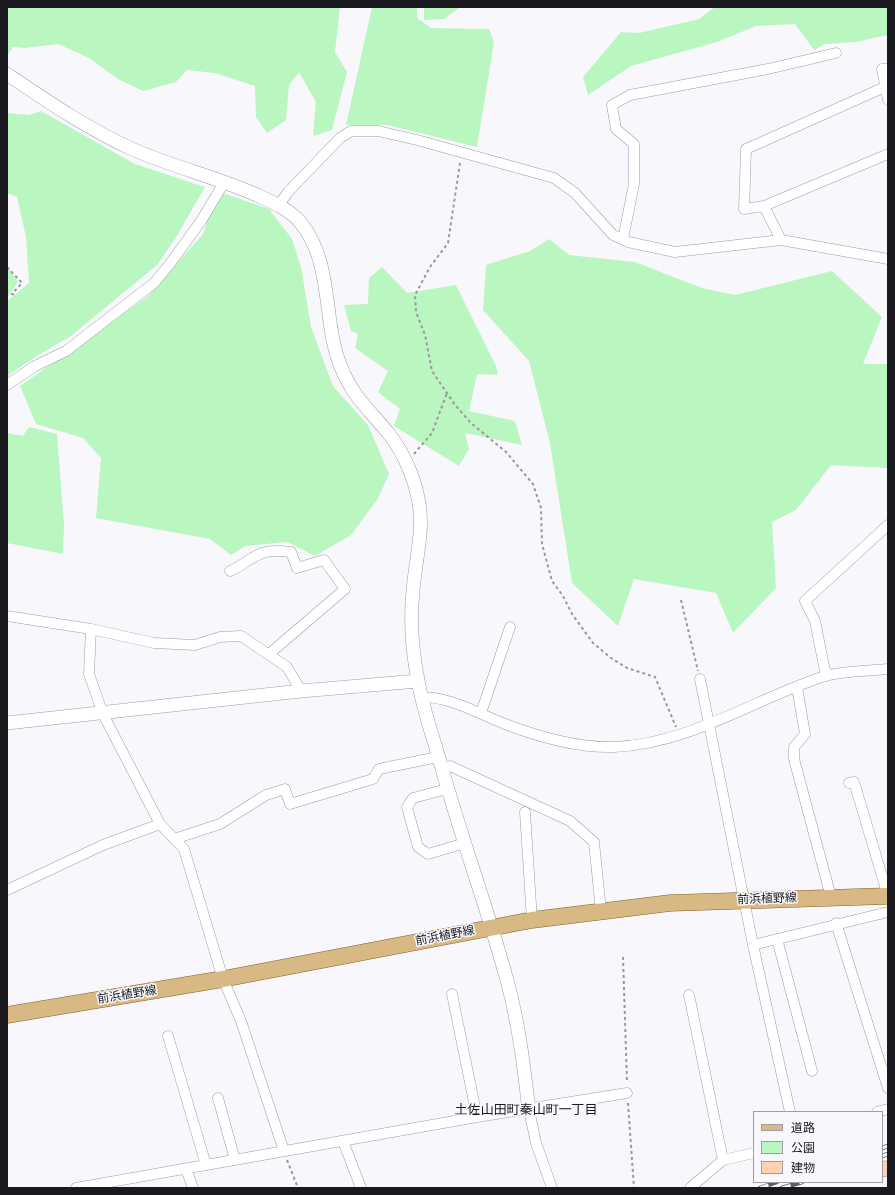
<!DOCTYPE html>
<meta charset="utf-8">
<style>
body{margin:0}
#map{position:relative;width:895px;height:1195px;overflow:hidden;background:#f8f7fc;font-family:Manrope,"Noto Sans JP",sans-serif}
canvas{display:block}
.frame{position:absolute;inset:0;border:8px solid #1a1920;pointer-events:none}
.legend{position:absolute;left:753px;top:1111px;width:130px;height:72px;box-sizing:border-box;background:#f8f7fc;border:1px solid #9f9ea4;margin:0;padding:5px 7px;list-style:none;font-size:12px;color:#1a1920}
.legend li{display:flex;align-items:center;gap:8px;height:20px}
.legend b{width:20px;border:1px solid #9f9ea4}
</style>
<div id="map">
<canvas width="895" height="1195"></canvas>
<div class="frame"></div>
<ul class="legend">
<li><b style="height:5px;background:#d8b883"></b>道路</li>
<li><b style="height:11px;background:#baf6bf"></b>公園</li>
<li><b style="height:11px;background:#fed1b2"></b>建物</li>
</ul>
</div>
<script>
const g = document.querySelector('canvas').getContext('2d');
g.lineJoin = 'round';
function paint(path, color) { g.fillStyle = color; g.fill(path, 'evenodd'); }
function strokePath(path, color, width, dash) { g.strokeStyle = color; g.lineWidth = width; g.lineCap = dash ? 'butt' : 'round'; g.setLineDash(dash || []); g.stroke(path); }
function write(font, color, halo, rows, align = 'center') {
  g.font = font + ' Manrope,"Noto Sans JP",sans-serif'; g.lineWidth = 3; g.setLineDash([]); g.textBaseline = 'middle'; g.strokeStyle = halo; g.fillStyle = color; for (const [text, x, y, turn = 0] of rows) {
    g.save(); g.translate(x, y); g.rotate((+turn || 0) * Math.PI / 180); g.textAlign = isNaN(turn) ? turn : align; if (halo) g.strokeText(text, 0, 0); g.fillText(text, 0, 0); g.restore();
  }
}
const green = new Path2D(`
 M7 7H340L335 52 347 72 332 130 313 136 316 102 299 72 289 85 286 120 267 133 256 117 255 86 215 73 187 70 176 82 143 91 118 79 89 58 58 44 24 48 13 47 7 56Z
 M372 7H417V18L431 28 489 29 494 42 477 147 387 125H346Z
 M424 7H460L444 19 424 20Z
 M715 7H888V35L855 42 825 44 814 50 795 24 756 26 717 42 631 66 588 95 583 77 621 32 639 33 699 19Z
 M41 111 135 164 205 187 175 239 157 265 71 336 40 354 10 374 7 378V301L29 283 26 237 17 197 7 193V113L29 115Z
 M217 191 269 209 292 239 301 267 311 327 333 386 368 425 389 474 377 500 351 535 315 556 287 542 246 546 231 555 210 539 96 518 101 458 83 438 36 424 20 386 147 297 203 234Z
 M549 239 569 255 635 262 702 288 735 295 832 271 882 317 863 364H888V468L831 465 796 510 772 522 776 588 733 633 716 593 634 579 618 626 572 583 550 443 529 361 483 310 486 265 530 251Z
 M7 265 18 282 7 298Z
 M382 267 407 293 456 285 496 366 498 375 477 374 469 411 515 421 522 445 465 433 469 449 459 466 394 426 400 409 378 392 388 371 355 348 358 334 351 331 344 305 368 304 369 278Z
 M29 427 57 434 64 525 63 554 7 543V433L23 436Z`);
const building = new Path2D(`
 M888 1161V1176L882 1177V1162Z`);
const path = new Path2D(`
 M460 163 448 243 430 267 415 295 416 312 425 335 432 371 455 405 471 423 506 452 533 484 541 508 542 544 552 581 563 596 572 614 593 643 611 658 627 668 655 677 676 727
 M7 267 22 283 12 294 16 295
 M414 454 432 433 447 393
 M681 600 698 671
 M623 957 627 1083
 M628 1103 634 1188
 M287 1160 298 1188`);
const minor = new Path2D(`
 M888 69H882L888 100
 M885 87 746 149 744 209 764 206 888 154
 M279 205 288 192 340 138 351 131H378L417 140 554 178 575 193 613 235 628 242 675 252 781 240 888 259
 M764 206 781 240
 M623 239 634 184V144L616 129 612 105 630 95 768 69 836 53
 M7 385 35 366 66 351 154 283 169 265 201 221 225 181
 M230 571C243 566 252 555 266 552 273 550 283 551 291 552L297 568 324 560 345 589 269 654
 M7 616 91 629 154 643 195 645 220 637 241 636 287 667 301 691
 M91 629 89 674 103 714 160 824 184 849 223 979 241 1021 284 1151
 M826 676 815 621 805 601 888 525
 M700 679 753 945 790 1112
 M797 687 805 734 794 747V759L831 897
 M422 697C451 697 479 714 505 724 539 737 578 748 614 747 690 744 754 699 825 676 843 671 869 671 888 669
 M481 713 510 627
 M442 768 450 766 570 821 594 842 601 911
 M849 783 854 782 888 896
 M447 789 413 798 407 807 418 847 428 854 465 843
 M525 812 532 920
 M174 839 220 824 266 795 285 789 290 804 373 779 379 769 438 757
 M7 890 103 845 160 824
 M836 923 888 1088
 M777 939 812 1071
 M753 945 888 912
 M452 994 477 1117
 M689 995 723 1160
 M168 1036 206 1165
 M218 1098 235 1160
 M529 1110 536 1143 552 1188
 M877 1112 888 1109
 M343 1141 361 1188
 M186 1169 193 1188
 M76 1188 477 1117 627 1093
 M690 1188 723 1160 754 1153`);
const tertiary = new Path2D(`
 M7 74C47 101 88 129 132 149 173 167 216 177 257 195 272 202 289 209 300 222 334 262 322 322 341 367 354 399 369 409 389 434 404 453 415 479 419 503 424 532 415 562 413 591 410 621 412 651 418 680 423 711 435 742 443 772 463 843 489 913 508 984 519 1025 524 1068 529 1110
 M7 723 301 691 418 681`);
const primary = new Path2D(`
 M7 1015 223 979 532 920 670 903 888 896`);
const rail = new Path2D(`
 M882 1148 888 1146
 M882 1156 888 1154
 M760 1188 777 1182
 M782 1188 802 1182`);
const streetNames = [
 ["前浜植野線",767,899,-2],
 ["前浜植野線",445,936,-11],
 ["前浜植野線",127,995,-9]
];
const neighbourhoodNames = [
 ["土佐山田町秦山町一丁目",526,1110]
];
paint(green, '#baf6bf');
paint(building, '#fed1b2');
strokePath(building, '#c0ada0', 1);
strokePath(minor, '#9c9aad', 11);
strokePath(tertiary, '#9c9aad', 14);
strokePath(primary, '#85612b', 17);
strokePath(path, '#99989e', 2, [3, 3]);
strokePath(minor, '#fff', 10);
strokePath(tertiary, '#fff', 13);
strokePath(primary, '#d8b883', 16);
strokePath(rail, '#5f5e65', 4.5);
strokePath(rail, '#f8f7fc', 3, [9]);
write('12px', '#1a1920', '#f8f7fc', streetNames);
write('13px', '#1a1920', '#f8f7fc', neighbourhoodNames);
</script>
